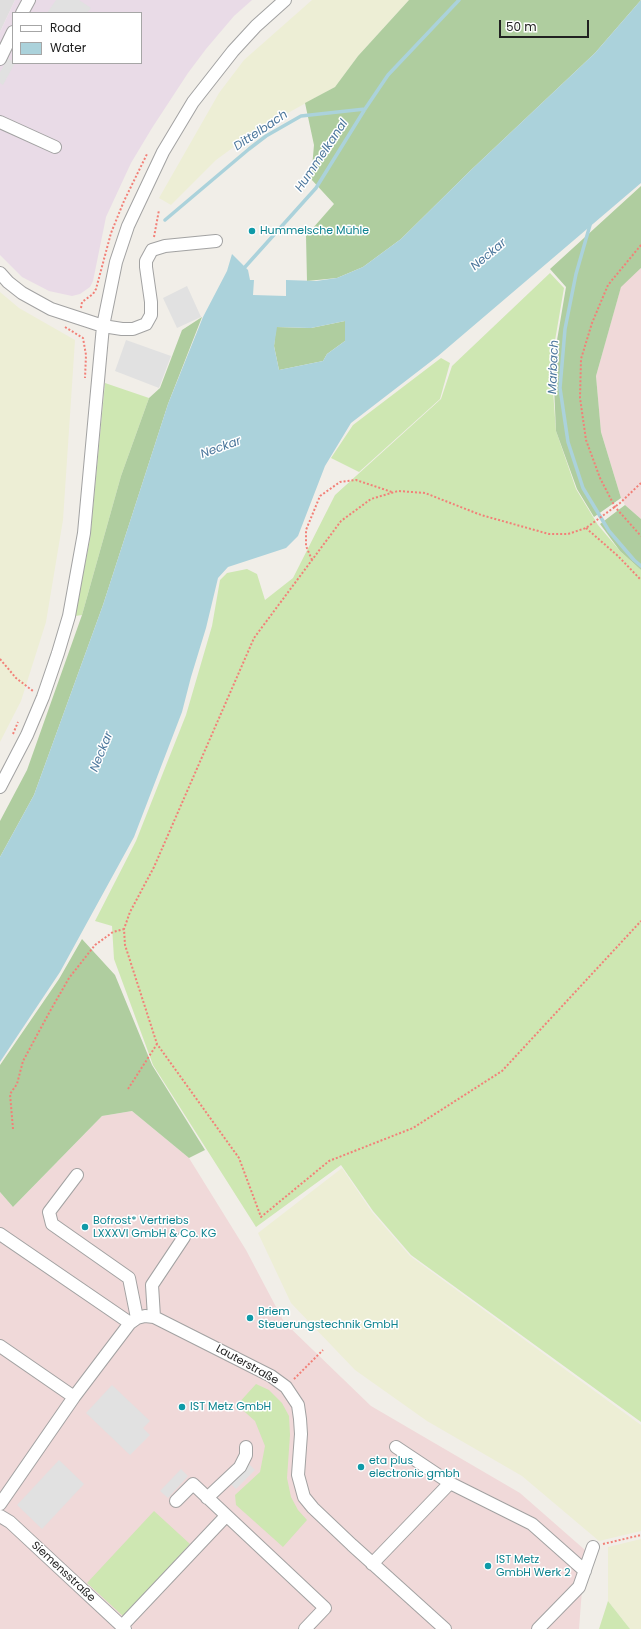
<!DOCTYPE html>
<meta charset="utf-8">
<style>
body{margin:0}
#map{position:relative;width:641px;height:1629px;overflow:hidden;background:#f1eee8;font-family:Poppins,sans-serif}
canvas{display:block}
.legend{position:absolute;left:12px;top:12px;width:130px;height:52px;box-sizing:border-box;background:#fff;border:1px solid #a6a6a6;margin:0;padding:5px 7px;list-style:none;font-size:12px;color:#212121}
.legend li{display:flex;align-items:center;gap:8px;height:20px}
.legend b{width:20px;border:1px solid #a6a6a6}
.scale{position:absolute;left:499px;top:20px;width:90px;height:18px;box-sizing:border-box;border:2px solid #212121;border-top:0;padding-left:5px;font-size:12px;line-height:14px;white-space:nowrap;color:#212121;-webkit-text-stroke:3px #fff;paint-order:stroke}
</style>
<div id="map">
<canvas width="641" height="1629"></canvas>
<ul class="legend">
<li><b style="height:5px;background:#fff"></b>Road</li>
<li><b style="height:11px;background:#abd2db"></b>Water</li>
</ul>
<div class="scale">50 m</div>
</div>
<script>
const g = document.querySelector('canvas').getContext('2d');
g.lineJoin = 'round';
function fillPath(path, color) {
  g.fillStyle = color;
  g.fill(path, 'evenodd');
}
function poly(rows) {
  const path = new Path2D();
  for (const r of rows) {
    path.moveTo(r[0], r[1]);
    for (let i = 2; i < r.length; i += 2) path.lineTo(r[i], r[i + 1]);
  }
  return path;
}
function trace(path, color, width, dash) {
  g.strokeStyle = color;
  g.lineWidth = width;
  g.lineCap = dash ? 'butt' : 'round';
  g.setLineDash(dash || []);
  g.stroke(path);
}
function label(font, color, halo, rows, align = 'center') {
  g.font = font + ' Poppins,sans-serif';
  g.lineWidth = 3;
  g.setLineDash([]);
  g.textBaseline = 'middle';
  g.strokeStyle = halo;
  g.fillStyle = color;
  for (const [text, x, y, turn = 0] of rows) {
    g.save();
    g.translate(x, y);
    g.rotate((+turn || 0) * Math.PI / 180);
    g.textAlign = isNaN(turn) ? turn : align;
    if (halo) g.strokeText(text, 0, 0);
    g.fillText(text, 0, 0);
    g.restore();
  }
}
const residential = poly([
 [0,0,15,0,0,32]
]);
const commercial = poly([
 [641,268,641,519,625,505,621,498,601,432,596,376,621,286],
 [132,1111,189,1158,246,1250,284,1322,371,1406,520,1493,585,1550,579,1629,0,1629,0,1192,13,1207,102,1116]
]);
const industrial = poly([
 [15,0,252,0,234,16,206,49,188,73,152,128,131,163,106,217,93,281,90,287,80,294,72,296,49,291,22,277,0,255,0,32],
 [13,13,141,13,141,63,13,63]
]);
const farmland = poly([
 [312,0,409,0,358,56,335,87,257,130,216,160,171,205,159,198,219,93,244,60],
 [0,292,19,308,75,340,63,520,46,622,21,701,0,742],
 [342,1168,372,1212,410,1256,641,1425,641,1531,599,1541,522,1476,427,1421,355,1370,291,1303,258,1233],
 [641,1539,641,1629,630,1629,608,1601,608,1547]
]);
const grass = poly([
 [550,273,564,288,551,364,556,431,576,489,598,525,620,551,641,570,641,1422,411,1255,373,1211,341,1165,256,1227,153,1065,114,959,112,926,95,921,136,841,186,715,212,626,220,580,227,573,247,569,257,574,265,600,293,578,335,495,441,399,452,366],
 [441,358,450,363,440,399,359,472,331,458,353,425],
 [105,383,149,398,121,476,82,615,75,616,90,539],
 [256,1384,269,1390,282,1403,289,1416,290,1435,287,1478,291,1497,298,1510,307,1520,283,1547,236,1505,235,1495,260,1472,265,1446,255,1421,237,1405],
 [154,1511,190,1544,124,1617,87,1583],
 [608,1601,630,1629,599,1629]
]);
const forest = poly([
 [409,0,641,0,595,53,471,170,401,239,363,267,337,278,307,281,306,236,334,204,311,179,314,145,305,103,335,87,358,56],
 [641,186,641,268,621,287,596,376,601,432,621,498,594,517,577,489,556,431,553,364,566,287,550,269],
 [202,317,168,404,103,605,34,795,0,857,0,821,27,770,82,615,121,476,149,398,160,388,182,330],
 [345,321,345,341,327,354,323,361,279,370,274,346,276,327,311,328],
 [625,505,641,519,641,570,620,551,600,524],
 [82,939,115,975,152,1065,205,1150,189,1158,132,1111,102,1116,13,1207,0,1192,0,1065,59,979]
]);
const parking = poly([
 [56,0,79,0,91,8,87,13,47,13],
 [8,58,15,63,3,85,0,83,0,72],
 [187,286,201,317,177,328,163,298],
 [126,340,171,356,159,388,115,371],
 [112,1385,150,1421,143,1428,150,1435,130,1455,86,1413],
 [59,1460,84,1484,42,1529,17,1505],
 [249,1464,255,1470,236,1489,230,1483],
 [181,1469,188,1476,168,1498,160,1491]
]);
const water = poly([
 [641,0,641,183,438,356,351,423,325,466,298,536,286,548,228,567,218,578,206,628,191,677,182,712,134,837,60,972,0,1062,0,857,34,795,103,605,168,404,203,317,227,271,232,254,248,270,250,280,254,280,253,295,286,296,286,280,316,281,337,278,363,267,401,239,471,170,595,53],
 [345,321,345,341,327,354,323,361,279,370,274,346,277,327,311,328]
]);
const stream = poly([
 [165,220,249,149,266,136,301,116,365,109],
 [590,225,576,274,565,329,560,388,568,442,583,488,609,531,634,560,641,566],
 [245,267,316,188,365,109,388,75,459,0]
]);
const path = poly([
 [154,237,159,210],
 [641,245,608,285,592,323,581,359,580,398,586,440,600,478,615,507,641,536],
 [81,308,82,302,93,294,96,289,111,233,124,201,147,154],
 [65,327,83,338,86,355,85,378],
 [641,483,620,503,586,528,568,534,549,534,481,515,425,493,398,491,371,499,341,521,254,638,154,867,130,912,124,929,125,945,157,1044,239,1158,261,1217,329,1161,413,1128,502,1071,641,921],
 [586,528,618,556,641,580],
 [312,560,306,546,306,530,320,496,340,482,356,480,392,492],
 [0,659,16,678,33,691],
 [13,734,18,722],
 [128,1089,157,1044],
 [13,1129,10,1094,17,1084,23,1061,49,1013,69,978,95,945,113,932,124,929],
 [294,1379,323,1350],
 [603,1544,641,1535]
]);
const minor = poly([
 [22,13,29,0],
 [0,59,13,32],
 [0,122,55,147],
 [0,273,8,282,22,293,51,309,103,326,122,329,133,329,146,324,151,315,151,302,146,267,146,261,152,250,165,246,216,241],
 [0,787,27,735,43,697,58,653,69,616,84,533,103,326,116,262,128,226,163,152,193,102,233,51,256,26,285,0],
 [77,1175,49,1212,52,1224,129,1278,137,1318],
 [0,1234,130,1323],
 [154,1317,152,1285,184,1237],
 [0,1346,74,1397],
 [396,1447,450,1483,532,1524,585,1571],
 [207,1498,240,1467,246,1455,246,1447],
 [176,1501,193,1484,325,1608,305,1629],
 [0,1504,74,1397,130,1323,137,1318,145,1316,154,1317,271,1376,286,1387,298,1405,300,1419,301,1434,298,1475,304,1497,313,1508,352,1545,445,1629],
 [0,1516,10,1522,125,1629],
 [372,1564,450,1483],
 [122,1626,226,1516],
 [538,1629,579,1587,593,1547]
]);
const markers = [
 [252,231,4,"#0f9aa8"],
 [85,1227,4,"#0f9aa8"],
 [250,1318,4,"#0f9aa8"],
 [182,1407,4,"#0f9aa8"],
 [361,1467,4,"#0f9aa8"],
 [488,1566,4,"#0f9aa8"]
];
const cultureNames = [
 ["Hummelsche Mühle",260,231],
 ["Bofrost* Vertriebs",93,1221],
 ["LXXXVI GmbH & Co. KG",93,1234],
 ["Briem",258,1312],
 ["Steuerungstechnik GmbH",258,1325],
 ["IST Metz GmbH",190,1407],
 ["eta plus",369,1461],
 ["electronic gmbh",369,1474],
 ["IST Metz",496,1560],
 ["GmbH Werk 2",496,1573]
];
const streetNames = [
 ["Lauterstraße",247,1365,29],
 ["Siemensstraße",63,1572,43]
];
const waterNames = [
 ["Dittelbach",261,131,-34],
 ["Hummelkanal",322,156,-56],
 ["Neckar",489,255,-40],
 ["Marbach",554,367,-88],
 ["Neckar",221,448,-20],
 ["Neckar",102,752,-68]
];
fillPath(residential, '#dfdede');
fillPath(commercial, '#f0d9d9');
fillPath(industrial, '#e9dbe7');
fillPath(farmland, '#edeed5');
fillPath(grass, '#cee7b2');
fillPath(forest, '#afcd9f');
fillPath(parking, '#e1e1e1');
fillPath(water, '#abd2db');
trace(stream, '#abd2db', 3.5);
trace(minor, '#a2a2a2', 14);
trace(path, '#f28078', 2, [2, 2]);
trace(minor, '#fff', 12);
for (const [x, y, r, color] of markers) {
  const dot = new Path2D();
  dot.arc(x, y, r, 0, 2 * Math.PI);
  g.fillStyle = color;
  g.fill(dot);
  trace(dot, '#fff', 1.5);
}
label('11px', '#0d838f', '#fff', cultureNames, 'left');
label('11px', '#212121', '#fff', streetNames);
label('italic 12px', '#4c779c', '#fff', waterNames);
</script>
